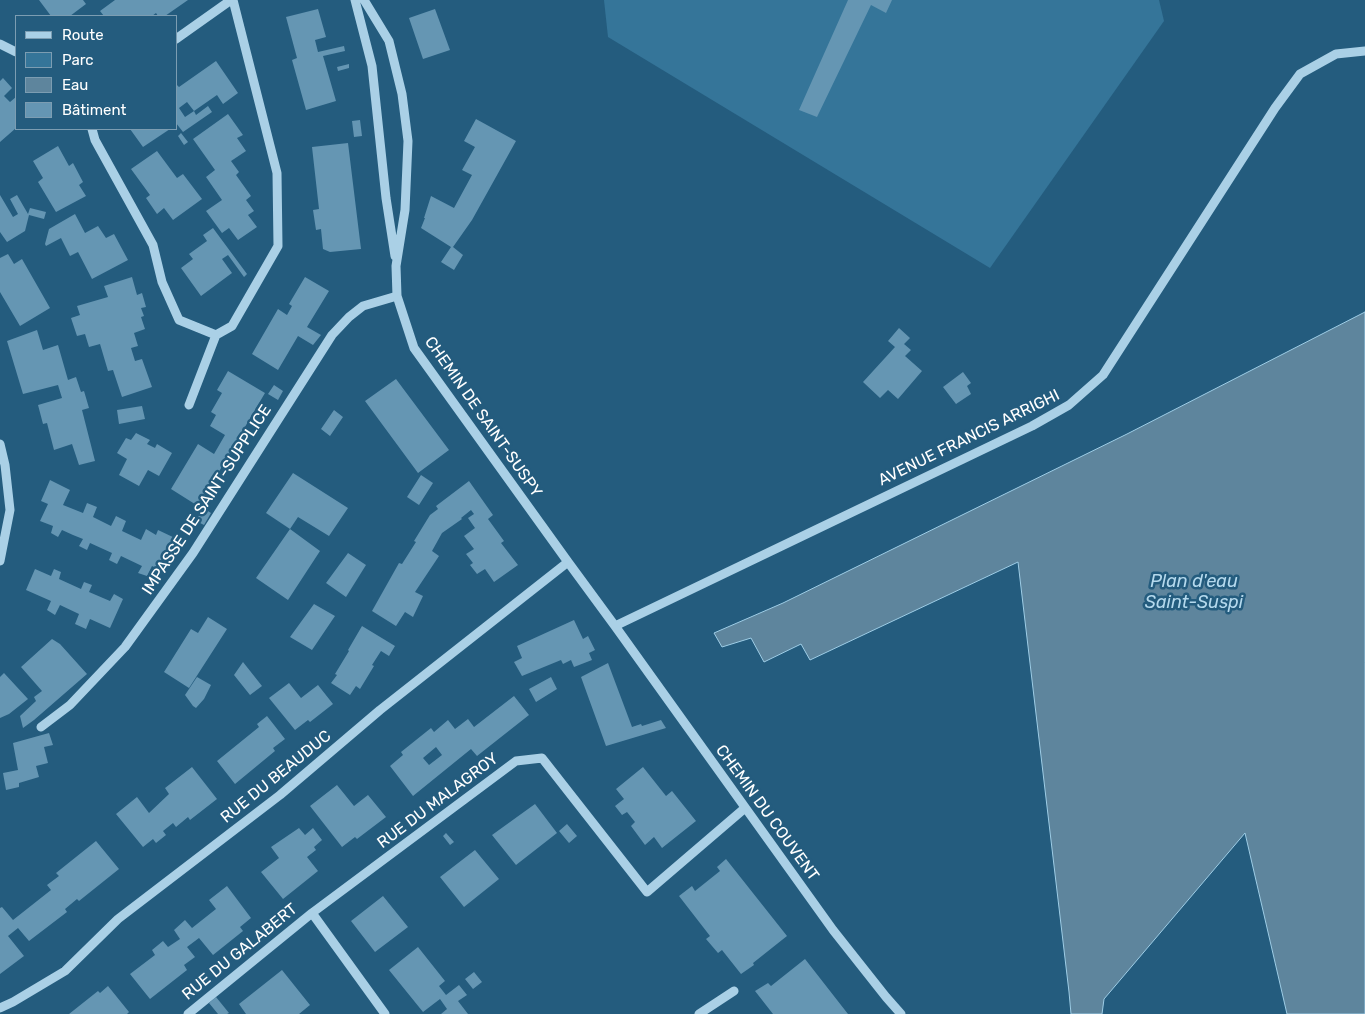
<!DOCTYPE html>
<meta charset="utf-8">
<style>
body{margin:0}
#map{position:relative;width:1365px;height:1014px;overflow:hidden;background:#245c7e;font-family:Rubik,sans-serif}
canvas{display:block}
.legend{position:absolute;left:15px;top:15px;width:162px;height:115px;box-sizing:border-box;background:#245c7e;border:1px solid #7c9db2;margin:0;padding:6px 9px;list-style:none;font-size:15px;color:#fff}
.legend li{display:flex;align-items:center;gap:10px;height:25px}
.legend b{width:25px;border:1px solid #7c9db2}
</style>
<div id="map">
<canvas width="1365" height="1014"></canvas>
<ul class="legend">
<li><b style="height:6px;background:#aad0e6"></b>Route</li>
<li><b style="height:14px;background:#357599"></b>Parc</li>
<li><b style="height:14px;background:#5e859d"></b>Eau</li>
<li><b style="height:14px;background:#6596b3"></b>Bâtiment</li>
</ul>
</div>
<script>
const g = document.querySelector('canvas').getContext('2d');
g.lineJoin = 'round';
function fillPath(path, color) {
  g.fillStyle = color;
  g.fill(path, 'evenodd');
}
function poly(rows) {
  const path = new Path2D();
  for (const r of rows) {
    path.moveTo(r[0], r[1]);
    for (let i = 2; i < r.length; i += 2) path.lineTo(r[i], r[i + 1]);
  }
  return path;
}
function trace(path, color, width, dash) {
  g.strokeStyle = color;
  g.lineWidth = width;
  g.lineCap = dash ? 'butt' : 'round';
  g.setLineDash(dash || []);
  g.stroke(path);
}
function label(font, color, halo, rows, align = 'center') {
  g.font = font + ' Rubik,sans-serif';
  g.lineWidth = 5;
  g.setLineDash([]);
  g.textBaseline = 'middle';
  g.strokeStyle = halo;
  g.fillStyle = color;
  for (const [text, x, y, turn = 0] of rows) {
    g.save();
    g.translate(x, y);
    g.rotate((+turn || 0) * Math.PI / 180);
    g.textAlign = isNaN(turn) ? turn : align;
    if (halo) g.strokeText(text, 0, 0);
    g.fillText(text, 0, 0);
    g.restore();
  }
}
const green = poly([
 [604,0,1159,0,1164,21,990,268,608,37]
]);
const water = poly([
 [1365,312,1365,1014,1287,1014,1245,833,1104,999,1102,1014,1071,1014,1069,992,1018,562,810,660,801,644,764,662,751,638,722,647,714,633,783,603,1127,434,1365,312]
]);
const building = poly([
 [39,0,83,0,86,4,70,16,51,16],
 [115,0,188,0,165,16,158,16,156,13,152,16,104,16,100,11],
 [848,0,892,0,886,13,871,5,817,117,799,110],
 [318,9,326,37,315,40,318,52,344,46,345,51,323,56,336,101,306,110,292,60,297,58,286,17],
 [435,9,450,50,423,59,409,18],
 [216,61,238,93,223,104,217,95,194,111,187,102,179,108,185,117,194,111,196,115,208,106,212,112,183,132,176,123,176,84,179,87],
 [349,64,349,68,338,71,337,67],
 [3,78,12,88,4,96,10,102,16,97,16,128,0,142,0,81],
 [228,114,243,135,237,138,246,151,231,161,239,172,236,175,251,196,246,200,254,211,248,215,257,227,238,240,229,228,222,233,206,211,222,200,206,177,215,170,193,139],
 [476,119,516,141,472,220,453,247,463,255,454,270,441,262,451,247,421,228,425,218,424,218,431,196,454,208,472,175,462,170,475,147,464,141],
 [360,120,362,136,354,137,352,121],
 [130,129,170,129,143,147],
 [181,133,188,142,184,145,178,136],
 [348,143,361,249,330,252,323,249,321,229,316,230,313,210,319,209,312,147],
 [58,146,69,166,73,163,83,182,79,185,86,196,56,212,38,182,43,178,33,161],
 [157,151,177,178,183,174,202,199,173,220,164,208,157,214,146,198,150,195,131,169],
 [0,195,13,217,18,214,10,199,17,195,28,214,30,208,46,212,44,219,29,215,25,231,7,242,0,232],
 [75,214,85,233,98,226,106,238,114,234,128,260,92,279,78,252,70,256,61,238,46,246,45,244,49,229],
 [213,228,247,274,244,277,228,255,222,259,232,273,201,296,181,268,193,259,189,254,207,241,203,235],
 [8,254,14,264,22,259,50,308,20,326,0,292,0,258],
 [132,277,137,295,142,293,146,307,141,308,144,316,141,317,145,329,134,333,138,346,131,348,135,361,142,359,152,387,122,397,113,370,108,371,100,344,89,347,85,334,77,336,71,318,80,315,77,306,108,297,104,286],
 [305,277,329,291,307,327,321,335,313,345,298,336,278,370,252,354,278,309,287,315,292,306,289,304],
 [899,328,910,338,904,344,911,350,905,356,922,371,898,399,888,390,880,398,863,382,895,347,888,341],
 [37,330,43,350,58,345,68,380,76,377,81,392,84,391,89,408,82,410,95,461,79,465,72,444,54,450,47,423,43,424,38,405,62,398,58,385,23,394,7,341],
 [228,371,265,393,236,442,237,442,198,506,171,489,198,444,214,454,225,435,210,426,216,415,211,412,222,393,217,390],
 [963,372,971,383,967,386,971,394,956,404,943,387],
 [396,379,449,450,418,473,365,401],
 [274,385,283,391,278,400,268,394],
 [142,406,145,419,119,424,117,410],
 [334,410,343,417,330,436,321,429],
 [136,433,150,440,147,444,155,448,157,444,172,453,159,476,148,470,139,486,119,475,127,459,117,453,126,438,131,440],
 [293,473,348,508,329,536,298,517,290,529,320,551,288,600,256,578,290,529,266,513],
 [421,475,433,483,419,505,407,497],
 [50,480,70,490,63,505,83,513,87,503,97,507,93,517,111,526,116,516,126,521,122,531,141,540,146,529,156,535,158,530,177,539,156,568,152,566,147,576,138,573,142,566,121,556,117,564,109,560,112,553,90,543,87,550,79,546,83,539,73,535,62,530,58,537,51,533,53,526,40,521,48,504,41,501],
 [469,481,493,515,488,519,504,541,501,543,518,565,494,582,485,569,477,574,470,565,473,563,466,554,474,549,464,536,475,528,468,518,474,514,471,510,461,518,462,519,442,533,432,551,439,556,415,592,423,596,413,617,405,612,396,626,372,611,399,563,402,564,416,542,414,541,430,515,438,509,436,506],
 [203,508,211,513,204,525,196,521],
 [348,553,366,565,346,597,326,583],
 [35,569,51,576,54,569,61,572,59,579,81,589,84,582,92,585,89,592,110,601,114,594,123,599,110,628,90,619,86,629,75,624,79,614,60,605,55,615,47,610,51,601,26,590],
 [314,604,335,616,312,650,290,637],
 [208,617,227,629,189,688,164,672,191,629,198,633],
 [574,620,583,639,588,636,595,650,589,653,592,660,574,667,571,660,563,664,561,660,522,676,514,662,522,658,517,646],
 [362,626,395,646,389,656,381,651,372,665,374,666,360,689,356,686,350,695,331,683,337,675,335,674,349,651,348,650],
 [52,639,60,644,87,674,34,720,23,728,20,716,36,701,34,697,42,691,21,667],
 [243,662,262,686,250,695,234,675],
 [608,663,632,727,641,724,642,726,661,720,666,728,606,746,581,677],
 [4,673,28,699,9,714,0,718,0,677],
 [197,677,211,685,204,699,196,708,193,706,185,695],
 [551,677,557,689,536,702,529,689],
 [289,683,301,698,318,685,333,704,310,722,308,720,295,730,269,698],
 [514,696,529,715,477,756,471,749,413,796,390,766,403,755,401,752,431,728,434,732,448,720,455,729,468,719,474,727],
 [436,747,442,755,429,765,423,758],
 [267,716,285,739,273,748,275,751,235,784,217,761,259,727,257,724],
 [49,733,53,745,44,747,48,763,36,766,39,777,19,783,19,787,6,790,3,773,18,770,13,743],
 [192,767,217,799,190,820,188,817,176,827,173,823,163,831,166,835,156,843,153,839,143,847,116,814,137,797,149,813,169,794,165,788],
 [643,767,666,796,672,791,696,821,662,848,654,837,645,845,631,826,635,822,627,812,622,815,615,806,624,799,616,789],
 [337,785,354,806,368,795,386,817,357,839,355,837,342,847,310,806],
 [535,804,557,833,516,865,492,835],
 [567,824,577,836,569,843,559,831],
 [299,828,305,835,313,828,322,840,314,847,316,850,307,857,318,871,283,899,261,872,279,858,271,847],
 [446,833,454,842,450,845,443,836],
 [96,841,119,869,79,901,77,899,65,909,67,912,29,941,18,928,8,936,24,956,0,974,0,908,2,907,13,920,51,890,47,885,59,876,56,873],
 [475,850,499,879,464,907,440,877],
 [726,859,787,936,753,963,754,965,741,974,722,950,718,953,706,939,710,936,679,896,692,886,695,891,720,871,717,867],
 [227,886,251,918,240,927,243,931,213,955,199,938,187,947,195,957,184,965,187,970,150,999,130,974,155,955,152,950,163,941,168,947,180,939,174,930,185,920,192,928,216,909,209,900],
 [383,896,408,927,375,952,351,921],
 [418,947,445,981,439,986,446,995,459,985,467,995,458,1001,468,1014,441,1014,447,1009,440,999,423,1012,389,970],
 [805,959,848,1014,773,1014,755,991,768,983,771,986],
 [282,970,310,1005,299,1014,246,1014,239,1004],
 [474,972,482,982,473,989,465,979],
 [108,986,129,1012,127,1014,69,1014,98,991,100,993],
 [216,997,229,1013,227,1014,218,1014,209,1003]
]);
const minor = poly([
 [355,0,372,66,386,198,395,256],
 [364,0,389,41,402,94,408,141,405,210,396,266,397,296,414,348,568,562,615,626,833,930,886,997,901,1014],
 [176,39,231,0],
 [0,44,16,52],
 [92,129,95,140,153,245,162,282,179,320,216,335,232,326,278,246,277,173,233,0],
 [189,405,216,335],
 [0,444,5,465,10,510,0,561],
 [615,626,1032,426,1069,405,1103,375,1275,108,1300,74,1336,54,1365,51],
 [41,727,70,705,125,647,193,553,332,335,349,317,363,306,397,296],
 [0,1008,13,1002,65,971,118,919,280,795,380,710,568,562],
 [188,1014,312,913],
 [385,1014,312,913,516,761,542,758,647,892,745,808],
 [699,1014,734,991]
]);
const streetNames = [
 ["CHEMIN DE SAINT-SUSPY",483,417,55],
 ["AVENUE FRANCIS ARRIGHI",969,438,-26],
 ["IMPASSE DE SAINT-SUPPLICE",207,500,-57],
 ["RUE DU BEAUDUC",276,777,-39],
 ["RUE DU MALAGROY",438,801,-37],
 ["CHEMIN DU COUVENT",767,813,54],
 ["RUE DU GALABERT",240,952,-39]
];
const waterNames = [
 ["Plan d'eau",1194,582],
 ["Saint-Suspi",1194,603]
];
fillPath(green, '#357599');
fillPath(water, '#5e859d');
trace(water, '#9ecde6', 1);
fillPath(building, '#6596b3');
trace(minor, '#aad0e6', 9);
label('16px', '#fff', '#245c7e', streetNames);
label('italic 18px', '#b5d9ed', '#245c7e', waterNames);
</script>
